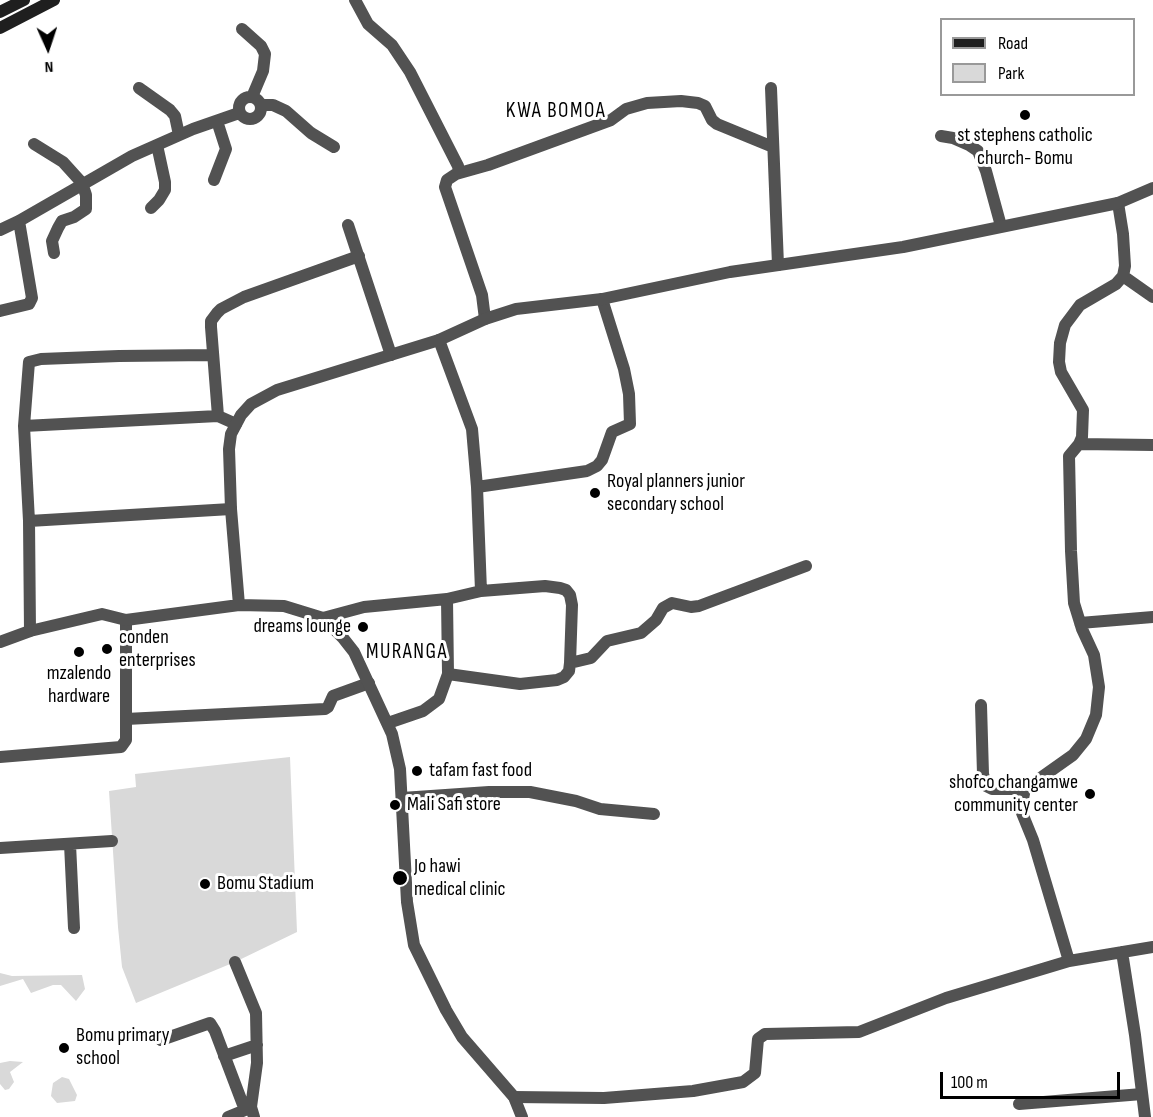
<!DOCTYPE html>
<style>
body{margin:0}
#map{position:relative;width:1153px;height:1117px;overflow:hidden;background:#fff;font-family:"Sofia Sans Condensed",sans-serif}
canvas{display:block}
.legend{position:absolute;left:940px;top:18px;width:195px;height:78px;box-sizing:border-box;background:#fff;border:2px solid #999;margin:0;padding:8px 10px;list-style:none;font-size:18px;color:#000}
.legend li{display:flex;align-items:center;gap:12px;height:30px}
.legend b{width:30px;border:2px solid #999}
.north{position:absolute;left:18px;top:18px;width:60px;height:60px;-webkit-text-stroke:4px #fff;paint-order:stroke;rotate:177deg;font-size:16px;font-weight:700;line-height:24px;text-align:center;color:#000}
.north::after{content:'';display:block;margin:auto;width:21px;height:27px;background:#000;clip-path:polygon(50% 0,100% 100%,50% 72%,0 100%)}
.scale{position:absolute;left:940px;top:1072px;width:180px;height:27px;box-sizing:border-box;border:3px solid #000;border-top:0;padding-left:8px;font-size:18px;line-height:21px;white-space:nowrap;color:#000;-webkit-text-stroke:4px #fff;paint-order:stroke}
</style>
<div id="map">
<canvas width="1153" height="1117"></canvas>
<ul class="legend">
<li><b style="height:8px;background:#1f1f1f"></b>Road</li>
<li><b style="height:16px;background:#d9d9d9"></b>Park</li>
</ul>
<div class="north">N</div>
<div class="scale">100 m</div>
</div>
<script>
const g = document.querySelector('canvas').getContext('2d');
g.lineJoin = 'round';
function fillPath(path, color) {
  g.fillStyle = color;
  g.fill(path, 'evenodd');
}
function poly(rows) {
  const path = new Path2D();
  for (const r of rows) {
    if (r.length === 3) {
      path.moveTo(r[0] + r[2], r[1]);
      path.arc(r[0], r[1], r[2], 0, 2 * Math.PI);
      continue;
    }
    path.moveTo(r[0], r[1]);
    for (let i = 2; i < r.length; i += 2) path.lineTo(r[i], r[i + 1]);
  }
  return path;
}
function trace(path, color, width, dash) {
  g.strokeStyle = color;
  g.lineWidth = width;
  g.lineCap = dash ? 'butt' : 'round';
  g.setLineDash(dash || []);
  g.stroke(path);
}
function label(font, color, halo, rows, align = 'center') {
  g.font = font + ' "Sofia Sans Condensed",sans-serif';
  g.lineWidth = 6;
  g.setLineDash([]);
  g.textBaseline = 'middle';
  g.strokeStyle = halo;
  g.fillStyle = color;
  for (const [text, x, y, turn = 0] of rows) {
    g.save();
    g.translate(x, y);
    g.rotate((+turn || 0) * Math.PI / 180);
    g.textAlign = isNaN(turn) ? turn : align;
    if (halo) g.strokeText(text, 0, 0);
    g.fillText(text, 0, 0);
    g.restore();
  }
}
const green = poly([
 [290,757,297,932,235,962,136,1003,122,967,118,927,109,791,136,787,135,774],
 [0,973,12,976,82,975,85,989,76,1001,61,985,53,985,31,993,23,979,0,986],
 [10,1061,23,1062,10,1072,14,1082,9,1089,5,1090,0,1084,0,1063],
 [62,1077,69,1079,77,1095,75,1101,57,1103,51,1096,53,1083]
]);
const minor = poly([
 [355,0,368,24,392,45,410,72,458,166,459,172,447,180,445,187,482,295,485,319],
 [242,29,261,46,265,54,263,71,252,97],
 [139,88,170,110,175,116,179,135],
 [771,88,778,265],
 [250,108,11],
 [261,105,273,105,286,111,311,133,334,147],
 [941,136,953,138,969,145,978,151,986,171,1001,226],
 [34,144,63,162,82,183,86,195,86,209,74,217,62,221,58,228,52,241,54,253],
 [456,174,488,165,611,120,626,109,647,103,681,101,698,103,705,106,712,120,717,124,773,147],
 [214,180,226,149,217,121],
 [151,208,159,200,165,190,165,182,157,145],
 [348,225,391,355],
 [0,230,19,221,132,156,193,129,239,113],
 [1123,276,1153,297],
 [0,311,29,304,32,298,19,221],
 [439,340,472,429,477,487,481,591,545,586,560,588,566,590,570,595,572,605,570,663,569,671,564,677,557,680,520,684,448,674],
 [218,416,211,327,211,321,217,313,221,309,244,297,359,256],
 [24,426,218,416,236,424],
 [1079,444,1153,445],
 [477,487,587,471,597,466,602,460,612,432,630,424,629,394,624,369,602,299],
 [29,521,231,509],
 [323,618,364,607,447,599,481,591],
 [1080,623,1153,617],
 [30,631,29,521,24,426,29,362,41,359,119,356,212,355],
 [570,663,591,658,607,641,641,633,656,620,663,608,672,603,691,607,699,606,806,566],
 [981,705,983,774,986,786,992,789,1025,789],
 [126,719,325,709,328,707,333,696,369,683],
 [388,723,423,711,439,699,448,674,447,599],
 [0,757,121,747,126,740,126,620],
 [402,798,489,792,530,792,576,801,600,809,654,814],
 [70,844,74,928],
 [0,848,112,841],
 [1122,952,1135,1035,1145,1117],
 [1069,961,1033,840,1022,813,1022,803,1025,789,1073,755,1086,739,1096,715,1099,687,1094,655,1082,629,1074,603,1071,551,1069,456,1079,444,1082,437,1083,410,1061,372,1059,362,1060,343,1065,325,1080,305,1116,284,1123,276,1125,266,1123,234,1118,203],
 [235,962,256,1013,257,1063,251,1107,254,1117],
 [161,1040,210,1023,215,1031,245,1110],
 [224,1056,257,1045],
 [514,1097,604,1098,693,1091,743,1082,755,1073,758,1039,765,1034,859,1032,946,998,1069,961,1153,947],
 [1019,1104,1142,1094],
 [228,1117,250,1108]
]);
const tertiary = poly([
 [239,605,231,509,229,449,231,434,241,415,251,404,277,390,439,340,485,319,516,309,602,299,730,272,903,247,1118,203,1153,188],
 [0,642,30,631,102,614,126,620,239,605,284,606,323,618,343,638,354,652,392,734,400,769,407,902,414,945,446,1010,462,1037,514,1097,522,1117]
]);
const secondary = poly([
 [0,12,24,0],
 [0,28,54,0]
]);
const markers = [
 [1025,115,6,"#000"],
 [595,493,6,"#000"],
 [363,627,6,"#000"],
 [107,649,6,"#000"],
 [79,652,6,"#000"],
 [417,771,6,"#000"],
 [1090,794,6,"#000"],
 [395,805,6,"#000"],
 [400,878,8,"#000"],
 [205,884,6,"#000"],
 [64,1048,6,"#000"]
];
const poiNames = [
 ["st stephens catholic",1025,136,"center"],
 ["church- Bomu",1025,159,"center"],
 ["Royal planners junior",607,482],
 ["secondary school",607,505],
 ["dreams lounge",351,627,"right"],
 ["conden",119,638],
 ["enterprises",119,661],
 ["mzalendo",79,674,"center"],
 ["hardware",79,697,"center"],
 ["tafam fast food",429,771],
 ["shofco changamwe",1078,783,"right"],
 ["community center",1078,806,"right"],
 ["Mali Safi store",407,805],
 ["Jo hawi",414,867],
 ["medical clinic",414,890],
 ["Bomu Stadium",217,884],
 ["Bomu primary",76,1036],
 ["school",76,1059]
];
const neighbourhoodNames = [
 ["KWA BOMOA",556,112],
 ["MURANGA",407,653]
];
fillPath(green, '#d9d9d9');
trace(minor, '#525252', 12);
trace(tertiary, '#525252', 12);
trace(secondary, '#1f1f1f', 12);
for (const [x, y, r, color] of markers) {
  const dot = new Path2D();
  dot.arc(x, y, r, 0, 2 * Math.PI);
  g.fillStyle = color;
  g.fill(dot);
  trace(dot, '#fff', 2);
}
label('20px', '#000', '#fff', poiNames, 'left');
g.letterSpacing = '1.5px';
label('21px', '#000', '#fff', neighbourhoodNames);
g.letterSpacing = '0px';
</script>
